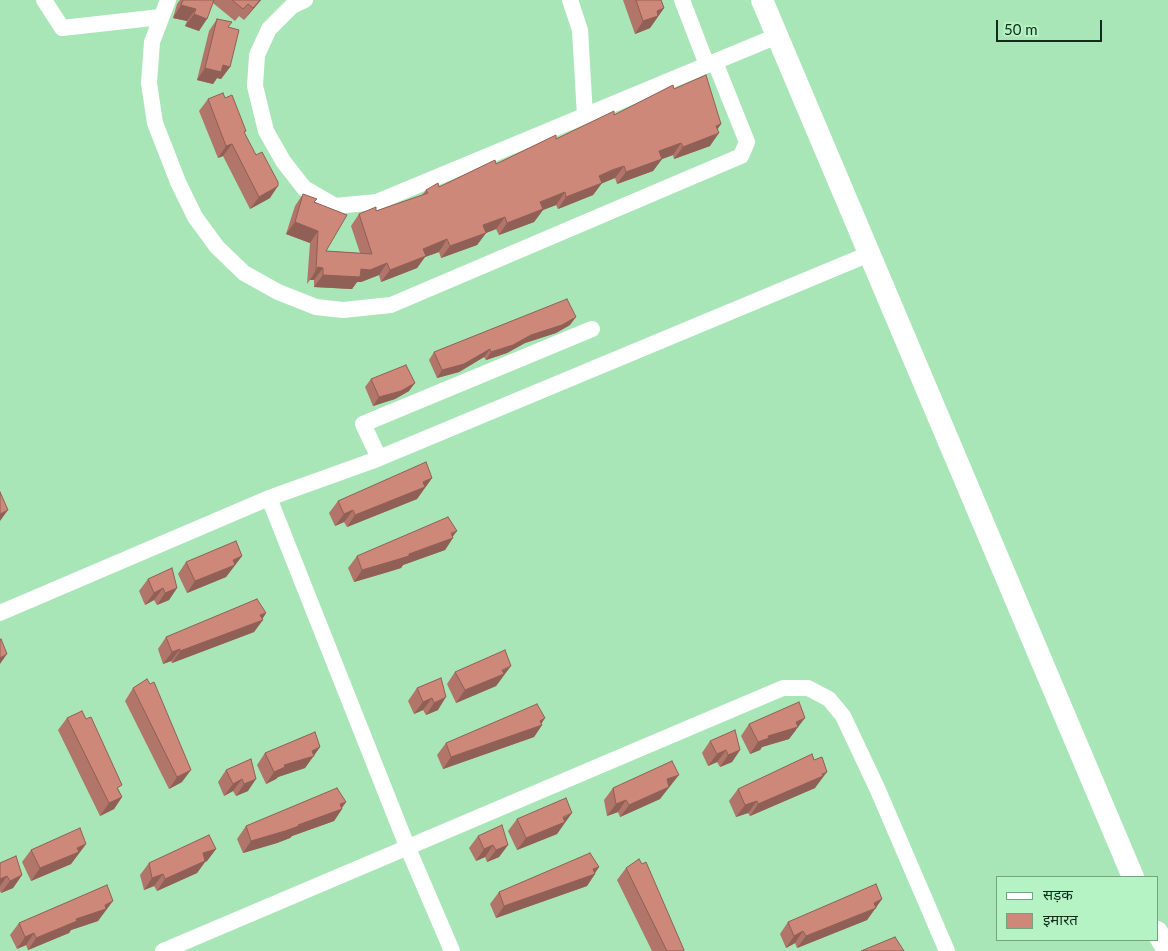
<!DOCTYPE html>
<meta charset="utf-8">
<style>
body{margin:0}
#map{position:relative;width:1168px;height:951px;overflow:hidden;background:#a8e5b7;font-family:Lato,"Noto Sans Devanagari",sans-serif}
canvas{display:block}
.legend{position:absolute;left:996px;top:876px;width:162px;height:65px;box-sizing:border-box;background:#b5f3c4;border:1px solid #74a380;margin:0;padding:6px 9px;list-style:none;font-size:15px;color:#122b1a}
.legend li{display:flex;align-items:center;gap:10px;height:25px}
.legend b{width:25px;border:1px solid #74a380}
.scale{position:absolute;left:996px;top:20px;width:106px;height:22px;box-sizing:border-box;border:2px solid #122b1a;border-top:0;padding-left:6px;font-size:15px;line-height:18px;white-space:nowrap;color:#122b1a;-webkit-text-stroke:4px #b5f3c4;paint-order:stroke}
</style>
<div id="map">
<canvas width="1168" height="951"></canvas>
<ul class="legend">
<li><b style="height:6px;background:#fff"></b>सड़क</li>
<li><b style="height:14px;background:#ce887a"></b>इमारत</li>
</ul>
<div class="scale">50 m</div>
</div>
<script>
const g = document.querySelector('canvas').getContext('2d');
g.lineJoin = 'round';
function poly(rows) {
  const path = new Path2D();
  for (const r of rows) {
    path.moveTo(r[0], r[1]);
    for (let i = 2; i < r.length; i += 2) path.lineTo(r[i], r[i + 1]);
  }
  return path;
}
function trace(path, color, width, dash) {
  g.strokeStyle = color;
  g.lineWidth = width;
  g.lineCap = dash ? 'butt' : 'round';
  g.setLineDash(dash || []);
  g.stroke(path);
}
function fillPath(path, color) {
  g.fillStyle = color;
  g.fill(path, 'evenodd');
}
const street = poly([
 [44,0,62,28,161,17],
 [168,0,152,42,149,83,155,123,178,182,195,217,217,247,244,273,278,292,316,307,343,310,391,305,741,156,747,142,715,62],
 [305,0,292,6,269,29,257,55,255,86,266,131,283,161,304,188,335,206,377,202,777,36],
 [570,0,580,30,585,116],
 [682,0,707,65],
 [379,458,363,424,592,329],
 [269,498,407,846,452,951],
 [0,613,269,498,372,461,869,254],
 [163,951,783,688,808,688,829,699,843,716,877,788,947,951]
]);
const secondary = poly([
 [762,0,1133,877],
 [1157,932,1168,950]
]);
const wall = poly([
 [180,0,261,0,244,20,239,16,235,21,213,3,199,31,185,26,187,21,173,18,177,4],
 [623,0,661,0,664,8,650,28,635,34],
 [217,19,229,27,230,67,221,79,217,78,213,84,197,80,209,31],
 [674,89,721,124,717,129,710,146,674,159,673,155,662,159,653,171,617,184,615,178,603,182,602,183,593,195,558,209,556,205,543,210,534,222,499,235,496,229,486,233,477,245,441,258,439,252,425,257,417,268,381,282,379,275,361,282,357,282,352,289,314,287,314,280,310,280,307,284,310,243,286,234,295,206,303,194,315,202,326,251,360,253,351,226,359,214,376,211,422,195,426,190,439,187,614,115],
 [225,98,246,131,244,133,256,155,270,198,250,209,223,156,218,158,199,111,208,99],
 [570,325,556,333,525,343,507,353,486,360,484,357,459,372,437,378,429,360,434,352],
 [371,379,409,391,395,399,373,406,365,387],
 [432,478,417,499,347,527,344,522,335,526,329,513,338,501],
 [453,537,445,550,403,565,401,568,388,572,354,582,348,568,357,556],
 [242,556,226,577,187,593,178,574,186,562],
 [148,579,177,588,169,600,157,605,154,600,145,605,139,591],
 [266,613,254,632,172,663,171,661,163,664,158,649,166,637],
 [455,672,502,678,496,686,456,703,447,684],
 [441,678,438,710,426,715,423,710,414,714,408,701,417,688],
 [133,688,182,782,169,789,125,701],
 [67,718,119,790,122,797,114,809,100,816,58,730],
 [541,724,542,725,534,737,443,769,437,755,446,743],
 [749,724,796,730,789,739,762,747,760,750,750,754,741,736],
 [710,741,740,750,732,762,720,767,717,762,708,766,702,753],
 [320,747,305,768,278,777,276,779,266,784,257,765,265,753],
 [251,759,248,791,236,796,233,791,224,796,218,782,226,770],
 [817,784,815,788,750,816,748,813,736,817,729,801,738,789,818,784],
 [668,787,660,799,620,817,618,812,607,816,604,800,613,788,670,787],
 [346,802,342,808,342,809,334,821,292,836,290,838,277,843,243,853,237,839,246,826],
 [517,819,563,825,557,834,517,850,508,831],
 [478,836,508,845,499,857,487,862,485,857,476,861,469,848],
 [86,844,71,864,31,881,22,862,31,850],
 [216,849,207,861,205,862,197,873,157,891,154,886,144,890,140,875,149,863],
 [0,863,22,875,13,888,1,893,0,891],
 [599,867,587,886,496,918,490,904,499,892],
 [626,868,684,950,683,951,652,951,617,880],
 [882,899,867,920,797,948,795,943,786,948,780,934,788,922],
 [103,913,98,921,71,930,69,933,28,950,26,945,17,949,10,935,19,923,105,913]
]);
const shadedWall = poly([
 [260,0,261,0,244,20,253,8],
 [181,5,196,9,187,21,173,18],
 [664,8,650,28,635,34,643,21,657,11],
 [194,14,207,19,199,31,185,26],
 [223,65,230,67,221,79,217,78,213,84,197,80,205,68],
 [721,124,713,136,719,133,710,146,674,159,683,147,716,126],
 [681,143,673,155,662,159,653,171,617,184,626,172,659,151],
 [232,144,223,156,218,158,226,146],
 [624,166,615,178,596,186,602,183,593,195,558,209,566,197,599,176],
 [278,186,270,198,250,209,259,197],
 [565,192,556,205,543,210,534,222,499,235,507,223,540,202],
 [505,217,496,229,486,233,477,245,441,258,450,246,483,225],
 [295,222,318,231,310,243,286,234],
 [447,239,439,252,425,257,417,268,381,282,390,270,423,249],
 [387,263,379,275,361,282,357,282,352,289,314,287,323,275,361,269],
 [318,267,323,268,314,280,310,280],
 [576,317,570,325,556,333,525,343,507,353,486,360,491,352],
 [490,349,484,357,459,372,437,378,442,370],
 [415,383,409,391,395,399,373,406,379,397],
 [432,478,417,499,347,527,355,515],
 [8,510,0,521,0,514],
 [353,510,344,522,335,526,344,514],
 [457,531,451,539,453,538,445,550,403,565,401,568,388,572,354,582,362,570,409,554],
 [242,556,226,577,187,593,195,581],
 [163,588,154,600,145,605,154,593],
 [177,588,169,600,157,605,165,593],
 [266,613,261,621,263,620,254,632,172,663,180,651],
 [180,649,171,661,163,664,172,652],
 [7,654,0,664,0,658],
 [511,666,496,686,456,703,465,690],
 [446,697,438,710,426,715,434,703],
 [432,698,423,710,414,714,423,702],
 [545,718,540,726,542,725,534,737,443,769,451,757],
 [805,718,789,739,762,747,760,750,750,754,758,742,768,736],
 [320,747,305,768,278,777,276,779,266,784,274,772,284,765],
 [726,750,717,762,708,766,717,754],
 [740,750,732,762,720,767,728,755],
 [191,770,182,782,169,789,177,777],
 [827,772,815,788,750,816,758,804],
 [679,775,660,799,620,817,629,805,667,779],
 [242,779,233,791,224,796,233,784],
 [256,779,248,791,236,796,244,784],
 [122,797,114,809,100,816,109,803],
 [626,800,618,812,607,816,616,804],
 [757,801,748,813,736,817,745,805],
 [346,802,340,810,342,809,334,821,292,836,290,838,277,843,243,853,251,841,298,825],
 [572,813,557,834,517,850,526,838],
 [86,844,71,864,31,881,40,868],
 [493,845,485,857,476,861,484,849],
 [508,845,499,857,487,862,496,850],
 [216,849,207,861,205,862,197,873,157,891,165,879,203,853],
 [599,867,593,875,595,874,587,886,496,918,504,906],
 [163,874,154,886,144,890,152,878],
 [22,875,13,888,1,893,10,881],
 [7,876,0,886,0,879],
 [882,899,867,920,797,948,806,936],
 [113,901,98,921,71,930,69,933,28,950,36,938],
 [803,931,795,943,786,948,794,936],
 [34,933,26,945,17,949,25,937]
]);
const building = poly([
 [183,0,214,0,207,19,194,14,196,9,181,5,183,0],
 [232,0,260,0,253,8,248,4,243,9,232,0],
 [636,0,661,0,664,8,657,11,658,16,643,21,636,0],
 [217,19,232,22,228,27,239,30,230,67,223,65,221,72,205,68,217,19],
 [706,75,721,124,716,126,719,133,683,147,681,143,659,151,662,159,626,172,624,166,612,170,599,176,602,183,566,197,565,192,540,202,543,209,507,223,505,217,483,225,486,233,450,246,447,239,423,249,426,256,390,270,387,263,370,270,361,269,360,277,323,275,323,268,318,267,316,271,318,231,295,222,303,194,317,199,314,202,347,215,326,251,372,254,359,214,376,207,376,211,428,193,426,190,438,183,439,187,495,160,496,164,556,135,556,139,614,111,614,115,673,85,674,89,706,75],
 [223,93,225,98,232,95,246,131,244,132,256,155,262,152,278,182,278,186,259,197,232,144,226,146,208,99,223,93],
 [567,299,576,317,562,325,531,335,513,345,491,352,490,349,464,364,442,370,434,352,567,299],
 [406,365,415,383,401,391,379,397,371,379,406,365],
 [426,462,432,478,423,482,425,487,355,515,353,510,344,514,338,501,426,462],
 [0,492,8,510,0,514,0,492],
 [448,517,457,531,451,533,453,538,409,554,409,556,396,560,362,570,357,556,448,517],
 [236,541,242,556,233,560,235,565,195,581,186,562,236,541],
 [172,568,177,588,165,593,163,588,154,593,148,579,172,568],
 [257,599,266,613,260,615,263,620,180,651,180,649,172,652,166,637,257,599],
 [1,639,7,654,0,658,0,640,1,639],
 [505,650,511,666,502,670,504,674,465,690,455,672,505,650],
 [441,678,446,697,434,703,432,698,423,702,417,688,441,678],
 [147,679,150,684,154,682,191,770,177,777,133,688,147,679],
 [799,702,805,718,796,722,798,727,768,736,769,738,758,742,749,724,799,702],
 [537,704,545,718,540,721,542,725,451,757,446,743,537,704],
 [82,711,86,719,91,717,122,785,117,788,122,797,109,803,67,718,82,711],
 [735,730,740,750,728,755,726,750,717,754,710,741,735,730],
 [315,732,320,747,312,751,314,756,284,765,285,767,274,772,265,753,315,732],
 [812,754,814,760,822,757,827,772,822,774,823,776,758,804,757,801,745,805,738,789,812,754],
 [251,759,256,779,244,784,242,779,233,784,226,770,251,759],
 [672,761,679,775,667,779,669,787,629,805,626,800,616,804,613,788,672,761],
 [337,788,346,802,340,804,342,809,298,825,299,826,285,831,251,841,246,826,337,788],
 [566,798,572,813,563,817,565,822,526,838,517,819,566,798],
 [502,825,508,845,496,850,493,845,484,849,478,836,502,825],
 [80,828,86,844,77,848,79,852,40,868,31,850,80,828],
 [209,835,216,849,203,853,205,861,165,879,163,874,152,878,149,863,209,835],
 [590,853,599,867,593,869,595,874,504,906,499,892,590,853],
 [16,856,22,875,10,881,7,876,0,879,0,863,16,856],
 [639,859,642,864,646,862,684,950,681,951,667,951,626,868,639,859],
 [876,884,882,899,874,903,876,908,806,936,803,931,794,936,788,922,876,884],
 [107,885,113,901,105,905,106,909,76,919,77,921,36,938,34,933,25,937,19,923,107,885],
 [895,937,904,951,861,951,895,937]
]);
trace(street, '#fff', 16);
trace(secondary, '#fff', 22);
fillPath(wall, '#b17569');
fillPath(shadedWall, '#905f55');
fillPath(building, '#ce887a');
trace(building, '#905f55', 1);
</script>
